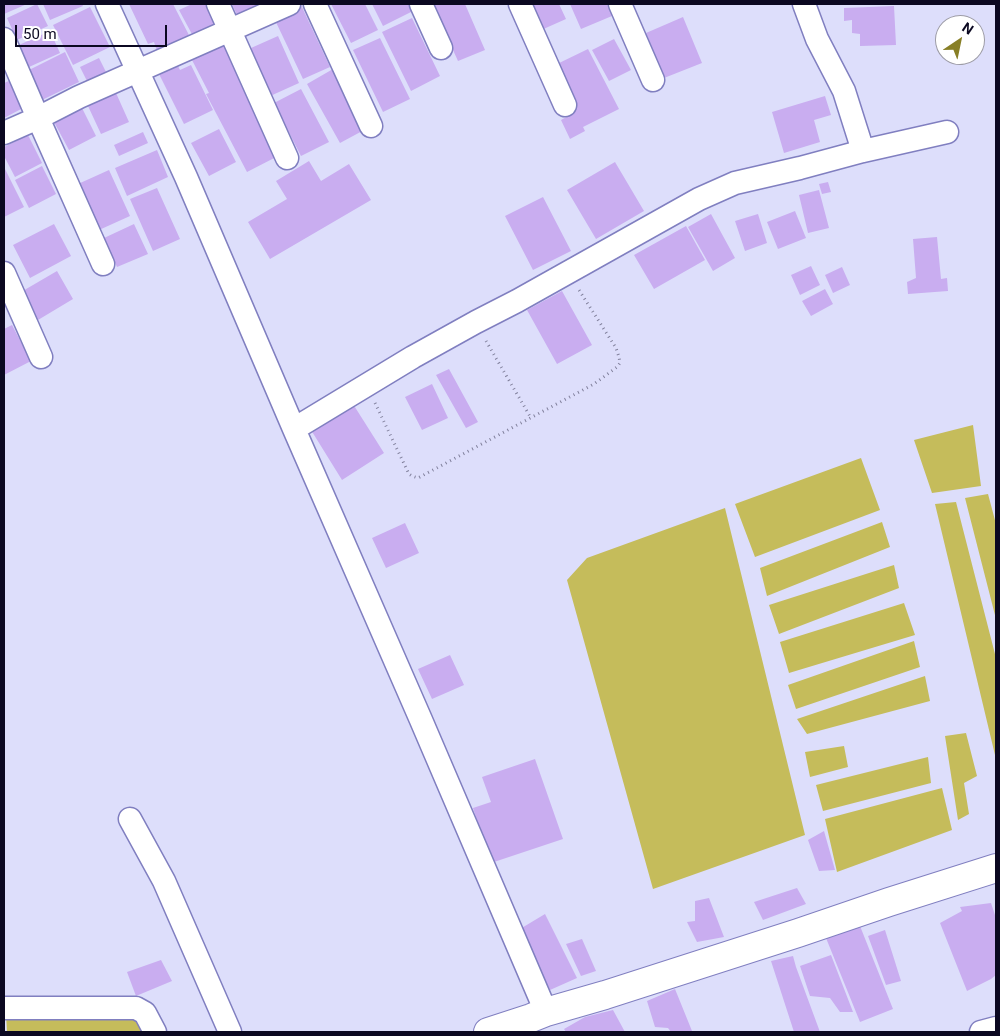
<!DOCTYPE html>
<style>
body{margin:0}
#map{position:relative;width:1000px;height:1036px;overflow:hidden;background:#dddefb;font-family:Roboto,sans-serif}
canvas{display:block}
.frame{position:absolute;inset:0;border:5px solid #0b0821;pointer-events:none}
.north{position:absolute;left:935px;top:15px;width:50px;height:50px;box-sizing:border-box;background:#fff;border:1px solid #9d9ca6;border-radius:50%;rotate:34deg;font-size:14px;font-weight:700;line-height:20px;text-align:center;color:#0b0821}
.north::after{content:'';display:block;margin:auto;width:18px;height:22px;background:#887f26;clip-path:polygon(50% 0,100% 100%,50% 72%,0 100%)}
.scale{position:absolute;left:15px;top:25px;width:152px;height:22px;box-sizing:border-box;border:2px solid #0b0821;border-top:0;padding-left:6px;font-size:15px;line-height:18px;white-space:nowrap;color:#0b0821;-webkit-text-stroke:4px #fff;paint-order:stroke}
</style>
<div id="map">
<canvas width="1000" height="1036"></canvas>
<div class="frame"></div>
<div class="north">N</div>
<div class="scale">50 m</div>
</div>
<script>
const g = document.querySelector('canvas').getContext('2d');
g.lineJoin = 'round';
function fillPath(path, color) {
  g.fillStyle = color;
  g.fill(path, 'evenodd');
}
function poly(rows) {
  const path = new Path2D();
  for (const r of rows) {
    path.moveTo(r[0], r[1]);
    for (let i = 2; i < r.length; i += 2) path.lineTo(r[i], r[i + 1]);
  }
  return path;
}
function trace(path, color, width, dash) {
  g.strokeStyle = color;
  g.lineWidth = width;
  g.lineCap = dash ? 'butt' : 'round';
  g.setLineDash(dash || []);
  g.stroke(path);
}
const water = poly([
 [973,425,981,486,932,493,914,440],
 [861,458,880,510,755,557,735,504],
 [988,494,996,524,996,619,965,498],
 [956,502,996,658,996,754,995,755,935,504],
 [725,508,805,835,653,889,567,580,587,558],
 [882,522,890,547,767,596,760,568],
 [894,565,899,588,779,634,769,605],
 [904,603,915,635,789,673,780,642],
 [914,641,920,667,796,709,788,685],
 [925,676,930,701,807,734,797,719],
 [966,733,977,776,964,783,969,814,958,820,945,736],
 [844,746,848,767,810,777,805,752],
 [928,757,931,783,823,811,816,785],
 [942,788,952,830,837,872,825,819],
 [6,1014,141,1017,148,1032,7,1032]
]);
const building = poly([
 [4,4,27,4,4,14],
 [37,4,48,26,17,40,7,18],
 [43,4,82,4,83,6,50,20],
 [129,4,173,4,191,39,158,54,154,42,148,44],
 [192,4,210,4,221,24,194,38,179,10],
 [232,4,263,4,237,15],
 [331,4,365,4,378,30,351,43],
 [372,4,410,4,413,11,383,26],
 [432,4,465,4,485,50,458,61],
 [532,4,559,4,566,19,539,31],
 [570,4,607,4,612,16,581,29],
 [301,5,330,67,303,79,274,18],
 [894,6,896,45,860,46,860,34,852,33,852,20,844,21,844,8],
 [90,7,110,47,73,65,53,25],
 [683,17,702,63,664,78,646,33],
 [412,18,440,76,411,91,382,32],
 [50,31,60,53,29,67,19,45],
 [278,36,299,83,268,97,254,67,258,65,251,48],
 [380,38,410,99,383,112,353,50],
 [614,39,631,70,609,81,592,50],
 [225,43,280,155,247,172,206,94,209,93,192,60],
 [588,49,619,109,583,127,585,131,570,139,561,120,570,115,555,65],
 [65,52,79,82,42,100,27,71],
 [99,58,107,74,88,83,80,67],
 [177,64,180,70,191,65,213,110,184,124,158,72],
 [333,69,366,129,340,143,307,84],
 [9,81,23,108,4,118,4,83],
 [301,89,329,142,301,156,274,103],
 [116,93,129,122,101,134,88,106],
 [825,96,831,115,814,120,820,142,784,153,772,112],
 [82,108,96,136,69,150,54,122],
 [219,129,236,162,209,176,191,143],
 [143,132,148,143,119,156,114,145],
 [28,135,42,163,15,177,4,156,4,147],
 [157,150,168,177,127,196,115,168],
 [309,161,321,181,349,164,371,200,270,259,248,222,287,199,276,181],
 [615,162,644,211,596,239,567,190],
 [42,166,56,194,29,208,15,180],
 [4,167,24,207,4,217],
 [109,170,130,216,99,230,78,184],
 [828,182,831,192,822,194,819,184],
 [157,188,180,239,153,251,130,199],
 [819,190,829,228,808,233,799,195],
 [543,197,571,251,533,270,505,216],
 [795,211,806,238,778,249,767,222],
 [711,214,735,258,713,271,688,227],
 [758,214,767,243,745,251,735,221],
 [54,224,71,256,30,278,13,245],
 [134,224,148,254,117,267,104,238],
 [686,226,705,260,654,289,634,255],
 [937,237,941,279,947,278,948,291,908,294,907,282,916,278,913,239],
 [811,266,820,285,800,295,791,275],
 [842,267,850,285,833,293,825,275],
 [57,271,73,299,38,320,21,292],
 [825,289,833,304,811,316,802,301],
 [562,291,592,345,557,364,527,310],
 [12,325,31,361,4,375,4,329],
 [449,369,478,422,466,428,436,375],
 [432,384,448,418,422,430,405,397],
 [353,404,384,453,342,480,311,430],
 [405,523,419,553,386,568,372,538],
 [450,655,464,685,432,699,418,669],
 [535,759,563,839,491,863,473,808,491,802,482,777],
 [824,831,835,870,819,871,808,840],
 [797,888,806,904,763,920,754,902],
 [709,898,724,937,697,942,687,922,695,921,695,901],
 [991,903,996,918,996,975,991,979,967,991,940,923,962,911,960,907],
 [545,914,577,978,550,990,520,929],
 [860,926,893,1009,860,1022,826,938],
 [885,930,901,981,886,985,868,936],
 [582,939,596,971,581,976,566,944],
 [831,955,853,1012,840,1012,830,998,810,996,800,966],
 [793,956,796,967,820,1032,794,1032,771,961],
 [161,960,172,981,136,996,127,972],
 [675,989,692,1031,691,1032,671,1032,668,1028,655,1027,647,1001],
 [613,1010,625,1032,566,1032,564,1029,585,1017]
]);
const path = poly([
 [486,341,531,418],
 [375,403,409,474,412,476,418,478,594,384,617,367,620,363,619,357,616,348,579,290]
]);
const minor = poly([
 [107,4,186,177,294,429,421,720,546,1012],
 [218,4,287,158],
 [315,4,371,126],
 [421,4,441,48],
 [520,4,565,105],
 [620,4,653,80],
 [804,4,817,39,844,91,863,151],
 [4,39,38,118,103,264],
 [4,133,38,118,79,97,289,4],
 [4,273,41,357],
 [294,429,413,357,476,322,517,301,699,199,735,183,800,168,863,151,947,132],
 [130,819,164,881,230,1032],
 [4,1008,136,1008,145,1013,155,1032],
 [981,1032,996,1028]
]);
const trunk = poly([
 [488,1032,531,1018,546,1012,605,995,798,933,889,902,996,868]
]);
fillPath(water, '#c5bc5b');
fillPath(building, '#c9adf0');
trace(minor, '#807fc0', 25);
trace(trunk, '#807fc0', 30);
trace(path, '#81809c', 3, [1, 4]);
trace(minor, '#fff', 22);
trace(trunk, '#fff', 28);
</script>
